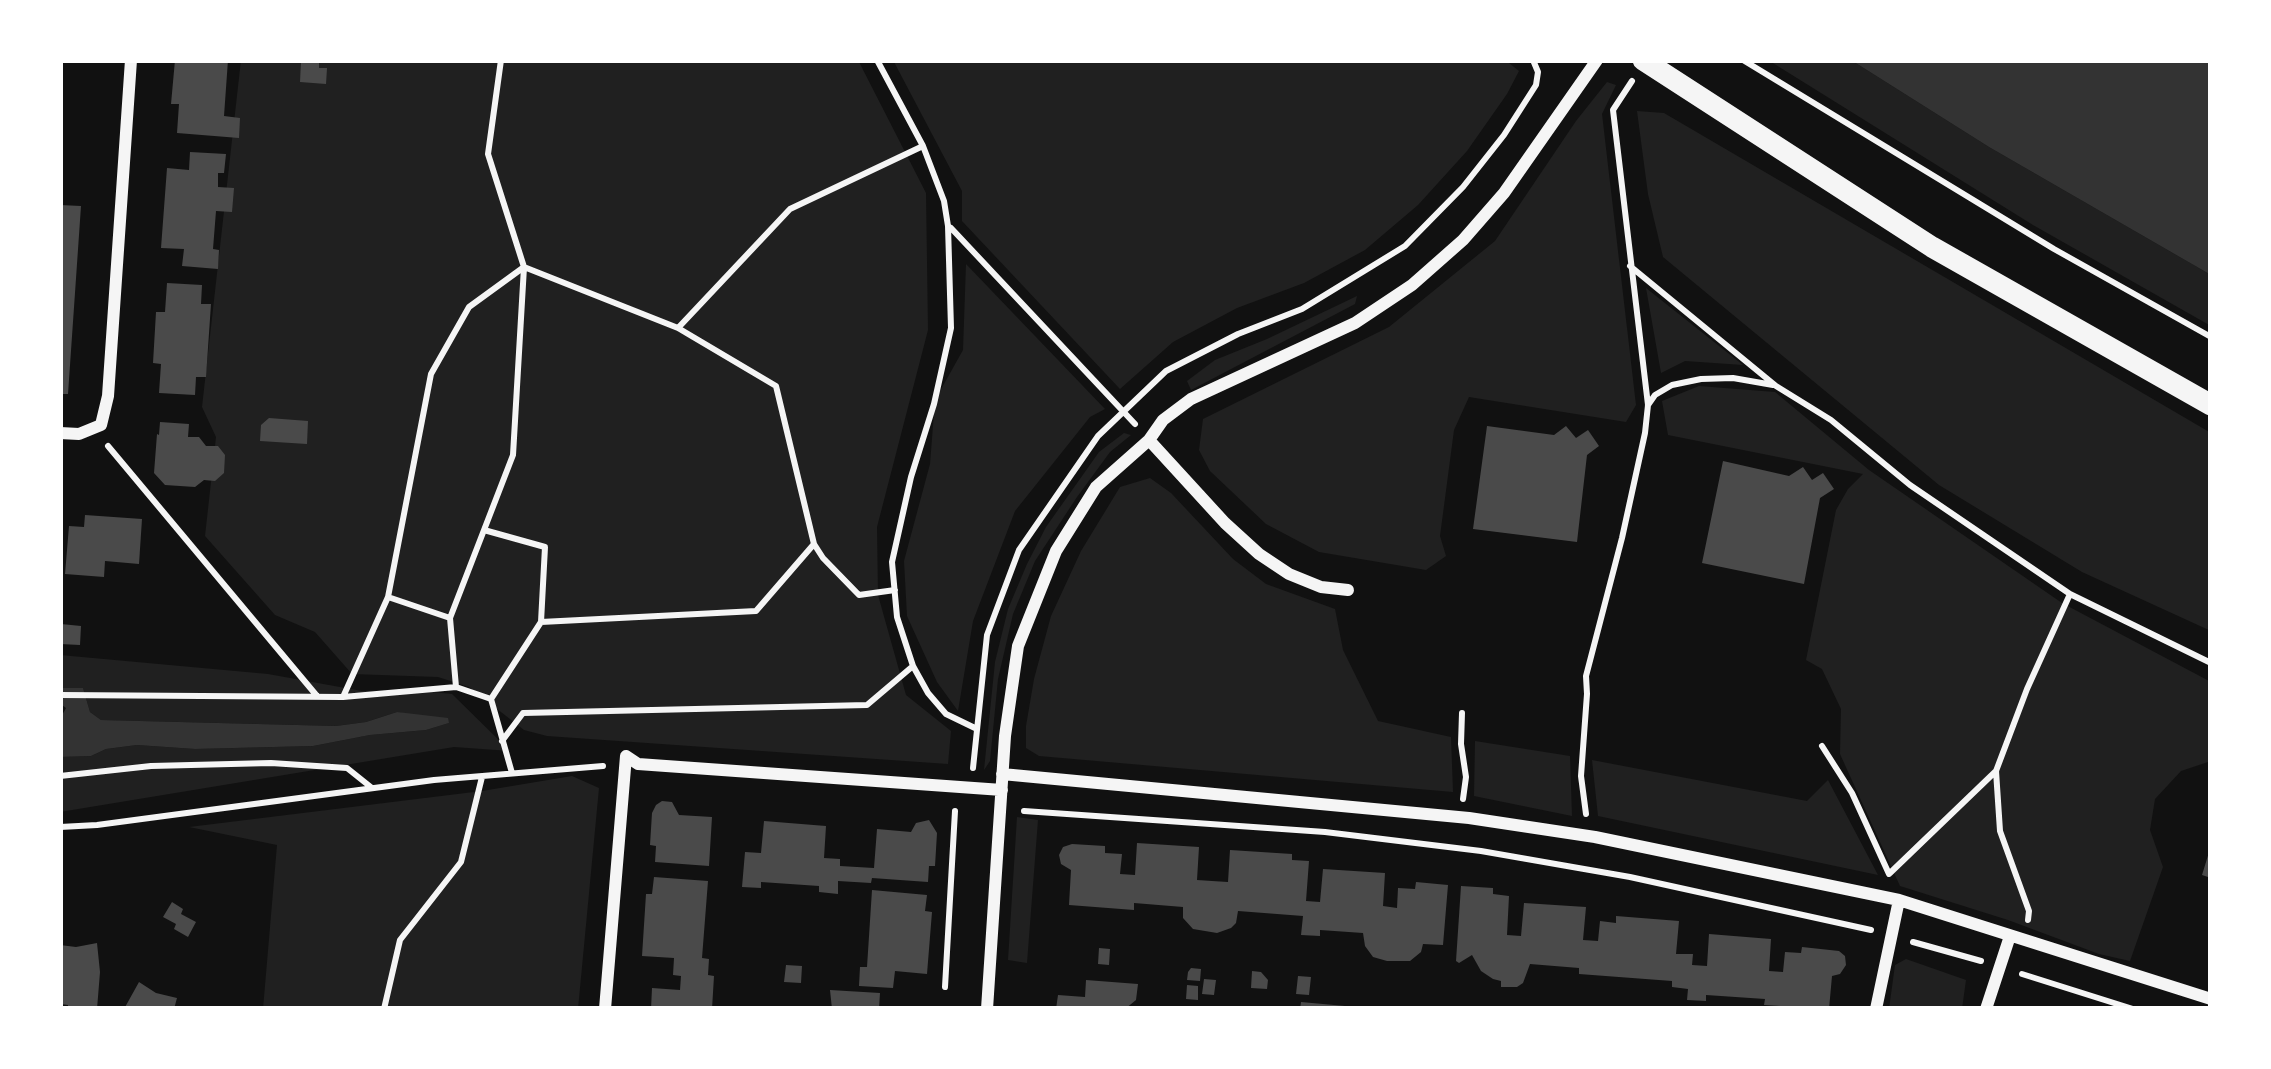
<!DOCTYPE html>
<style>
body{margin:0}
#map{position:relative;width:2271px;height:1069px;overflow:hidden;background:#111;font-family:"Source Sans 3",sans-serif}
canvas{display:block}
.frame{position:absolute;inset:0;border:63px solid #fff;pointer-events:none}
</style>
<div id="map">
<canvas width="2271" height="1069"></canvas>
<div class="frame"></div>
</div>
<script>
const g = document.querySelector('canvas').getContext('2d');
g.lineJoin = 'round';
function fillPath(path, color) {
  g.fillStyle = color;
  g.fill(path, 'evenodd');
}
function poly(rows) {
  const path = new Path2D();
  for (const r of rows) {
    path.moveTo(r[0], r[1]);
    for (let i = 2; i < r.length; i += 2) path.lineTo(r[i], r[i + 1]);
  }
  return path;
}
function trace(path, color, width, dash) {
  g.strokeStyle = color;
  g.lineWidth = width;
  g.lineCap = dash ? 'butt' : 'round';
  g.setLineDash(dash || []);
  g.stroke(path);
}
const green = poly([
 [241,60,858,60,926,193,928,330,877,527,878,595,906,695,951,731,948,764,547,736,524,730,469,687,438,677,352,674,315,632,275,615,205,536,216,437,202,407],
 [893,60,1449,60,1509,63,1519,71,1507,94,1467,151,1418,205,1365,250,1304,283,1237,308,1173,342,1120,389,962,221,962,191],
 [1768,60,1851,60,1989,147,2211,275,2211,326,2033,225],
 [1607,82,1616,85,1602,114,1636,405,1626,422,1469,397,1454,430,1440,536,1446,556,1426,570,1319,552,1266,524,1210,471,1199,450,1203,419,1389,327,1495,241,1576,121],
 [1637,111,1664,113,2211,433,2211,631,2082,572,1939,485,1663,257,1648,194],
 [966,264,1105,409,1090,417,1015,511,973,621,958,711,937,682,907,616,904,561,930,464,935,400,963,350],
 [1646,288,1743,365,1685,361,1661,373],
 [1357,296,1355,304,1191,390,1187,381,1215,360,1267,339],
 [1699,386,1775,392,1869,470,2062,603,2211,682,2211,761,2181,771,2155,799,2150,830,2163,867,2130,961,2099,954,2008,920,1900,886,1840,754,1841,709,1822,669,1806,660,1836,510,1848,489,1863,474,1668,435,1662,401],
 [1124,433,1131,435,1110,452,1077,497,1035,561,1013,614,998,679,990,761,984,770,995,662,1008,609,1027,564,1046,527,1099,452],
 [1150,478,1171,493,1233,559,1266,584,1335,609,1343,650,1378,721,1451,737,1453,792,1039,756,1026,748,1026,726,1034,679,1051,616,1081,551,1120,487],
 [60,655,268,674,362,691,412,690,452,694,510,751,454,747,60,812,60,757,91,756,106,749,137,745,195,749,313,746,370,735,426,730,449,723,397,712,366,722,336,726,101,720,90,712,83,688,60,688],
 [1475,741,1570,756,1572,816,1474,796],
 [1592,760,1807,801,1828,780,1878,875,1598,816],
 [572,776,599,788,578,1009,263,1009,277,845,189,827,482,791],
 [1017,817,1038,820,1027,963,1008,960],
 [1906,959,1966,980,1962,1009,1889,1009,1895,965]
]);
const water = poly([
 [1851,60,2211,60,2211,275,1989,147],
 [60,688,83,688,90,712,101,720,336,726,366,722,397,712,448,718,449,723,426,730,370,735,313,746,195,749,137,745,106,749,91,756,60,757,60,719,66,708,62,705,60,707]
]);
const building = poly([
 [175,60,228,60,224,116,240,118,239,138,177,133,179,104,171,104],
 [301,61,319,62,319,68,327,68,326,84,300,82],
 [190,152,226,154,224,173,218,173,218,187,234,188,232,212,216,211,213,249,219,250,218,269,182,266,184,249,161,248,167,168,189,170],
 [60,205,81,206,68,394,60,394],
 [167,283,202,285,201,304,211,304,206,377,196,377,195,395,159,393,161,364,153,363,156,312,165,312],
 [269,418,308,421,307,444,260,441,261,425],
 [160,422,189,424,188,437,199,437,206,446,218,446,225,455,224,473,215,481,204,480,195,487,165,485,154,473,157,434,159,435],
 [1487,426,1554,435,1566,426,1576,438,1588,430,1599,446,1587,455,1577,542,1473,529],
 [1723,461,1789,476,1803,467,1812,480,1823,473,1834,489,1820,498,1804,584,1702,563],
 [85,515,142,519,139,564,105,561,104,577,65,574,69,526,84,527],
 [61,624,81,626,80,645,60,644],
 [662,801,672,802,679,815,712,817,709,866,655,862,656,846,650,845,652,813,656,805],
 [929,820,937,833,935,866,929,866,928,882,872,878,871,883,838,881,838,894,819,892,819,886,761,882,761,888,742,887,745,852,761,853,764,821,826,826,824,858,840,859,840,866,874,868,877,829,911,832,916,823],
 [1137,843,1199,847,1197,880,1212,881,1228,882,1230,850,1292,854,1292,860,1309,861,1306,901,1320,902,1323,869,1385,873,1383,906,1397,908,1398,888,1415,889,1416,882,1448,885,1443,945,1423,944,1421,952,1410,961,1387,961,1373,957,1365,946,1363,933,1320,930,1320,936,1301,935,1303,916,1238,911,1236,923,1231,928,1217,933,1193,929,1183,918,1183,907,1134,903,1134,910,1069,905,1071,870,1061,864,1059,855,1063,847,1072,844,1105,846,1105,853,1122,854,1120,874,1135,875],
 [2210,849,2211,849,2211,878,2202,875],
 [654,877,708,881,702,958,709,959,708,975,714,976,712,1009,651,1009,652,988,680,990,681,976,673,975,674,958,642,956,646,894,652,894],
 [1461,886,1493,888,1493,894,1509,896,1507,935,1521,936,1524,903,1586,907,1583,940,1598,941,1600,921,1616,923,1616,916,1679,921,1676,954,1693,954,1692,965,1707,966,1709,934,1771,939,1769,971,1783,972,1785,952,1801,953,1802,947,1839,951,1845,956,1846,965,1840,974,1832,976,1829,1009,1764,1005,1765,999,1706,995,1706,1001,1687,1000,1688,989,1672,987,1672,981,1579,974,1579,968,1530,964,1523,983,1517,987,1501,987,1501,981,1493,979,1481,971,1472,955,1459,963,1456,961],
 [872,890,927,895,925,911,932,912,927,974,895,971,893,988,859,986,860,967,867,967],
 [172,902,183,909,181,914,196,922,188,937,174,929,176,924,163,917],
 [97,943,100,972,97,1009,68,1009,68,1005,60,1004,60,945,76,947],
 [1099,948,1110,949,1109,965,1098,964],
 [786,965,802,966,801,983,784,982],
 [1191,968,1201,969,1200,981,1187,980,1188,972],
 [1252,971,1261,972,1268,980,1267,989,1251,988],
 [1298,976,1311,977,1309,995,1296,994],
 [1204,979,1216,980,1214,995,1202,994],
 [1086,980,1138,984,1136,1000,1125,1009,1056,1009,1058,995,1085,997],
 [139,982,156,993,177,998,174,1009,124,1009],
 [1187,985,1198,986,1198,1000,1186,999],
 [830,990,880,993,879,1009,832,1009],
 [1301,1002,1345,1006,1345,1009,1300,1009]
]);
const path = poly([
 [877,60,923,146,944,201,948,226,951,328,934,404,911,477,892,562,897,617,913,666,928,693,946,714,977,729],
 [1743,60,2054,249,2211,337],
 [951,228,1135,424],
 [1630,266,1776,386,1831,420,1910,485,2070,594,2027,689,1996,771,2000,831,2029,911,2028,920],
 [678,328,776,386,814,544,823,558,859,595,895,590],
 [1648,405,1655,395,1672,385,1701,379,1733,378,1773,385],
 [108,446,317,696],
 [484,530,545,547,541,622,756,611,814,544],
 [2070,594,2211,663],
 [388,597,450,618],
 [456,687,450,618,513,455,524,267,678,328,790,209,923,146],
 [60,695,343,697,456,687,491,699],
 [343,697,388,597,431,374,469,307,524,267,488,154,501,60],
 [1462,713,1461,744,1466,777,1463,799],
 [502,741,523,713,867,705,913,666],
 [1822,746,1852,793,1889,874],
 [973,768,987,635,1019,550,1098,436,1166,371,1238,334,1302,309,1405,246,1463,187,1504,135,1536,85,1538,72,1533,60],
 [512,773,491,699,541,622],
 [60,776,151,766,271,763,347,768,372,788],
 [1024,811,1325,832,1481,851,1630,877,1871,930],
 [1586,814,1581,776,1587,694,1586,676,1622,538,1645,433,1648,405,1613,110,1632,81],
 [60,827,97,825,434,780,603,766],
 [1890,873,1996,771],
 [1913,942,1981,961],
 [2022,974,2133,1009],
 [945,987,955,811],
 [384,1009,400,940,461,862,482,777]
]);
const minor = poly([
 [60,433,79,434,101,425,108,396,131,60],
 [1149,440,1225,523,1259,554,1289,574,1321,587,1348,590],
 [1002,774,1469,818,1595,837,1899,900,2211,999],
 [605,1009,626,756,638,764,1002,790],
 [987,1009,1005,736,1018,646,1056,551,1096,487,1149,440,1163,420,1191,399,1355,323,1412,285,1463,240,1504,193,1597,60],
 [1876,1009,1899,900],
 [1986,1009,2010,936]
]);
const tertiary = poly([
 [1643,60,1932,247,2211,405]
]);
fillPath(green, '#202020');
fillPath(water, '#333');
fillPath(building, '#4a4a4a');
trace(path, '#f5f5f5', 6);
trace(minor, '#f5f5f5', 12);
trace(tertiary, '#f5f5f5', 21);
</script>
